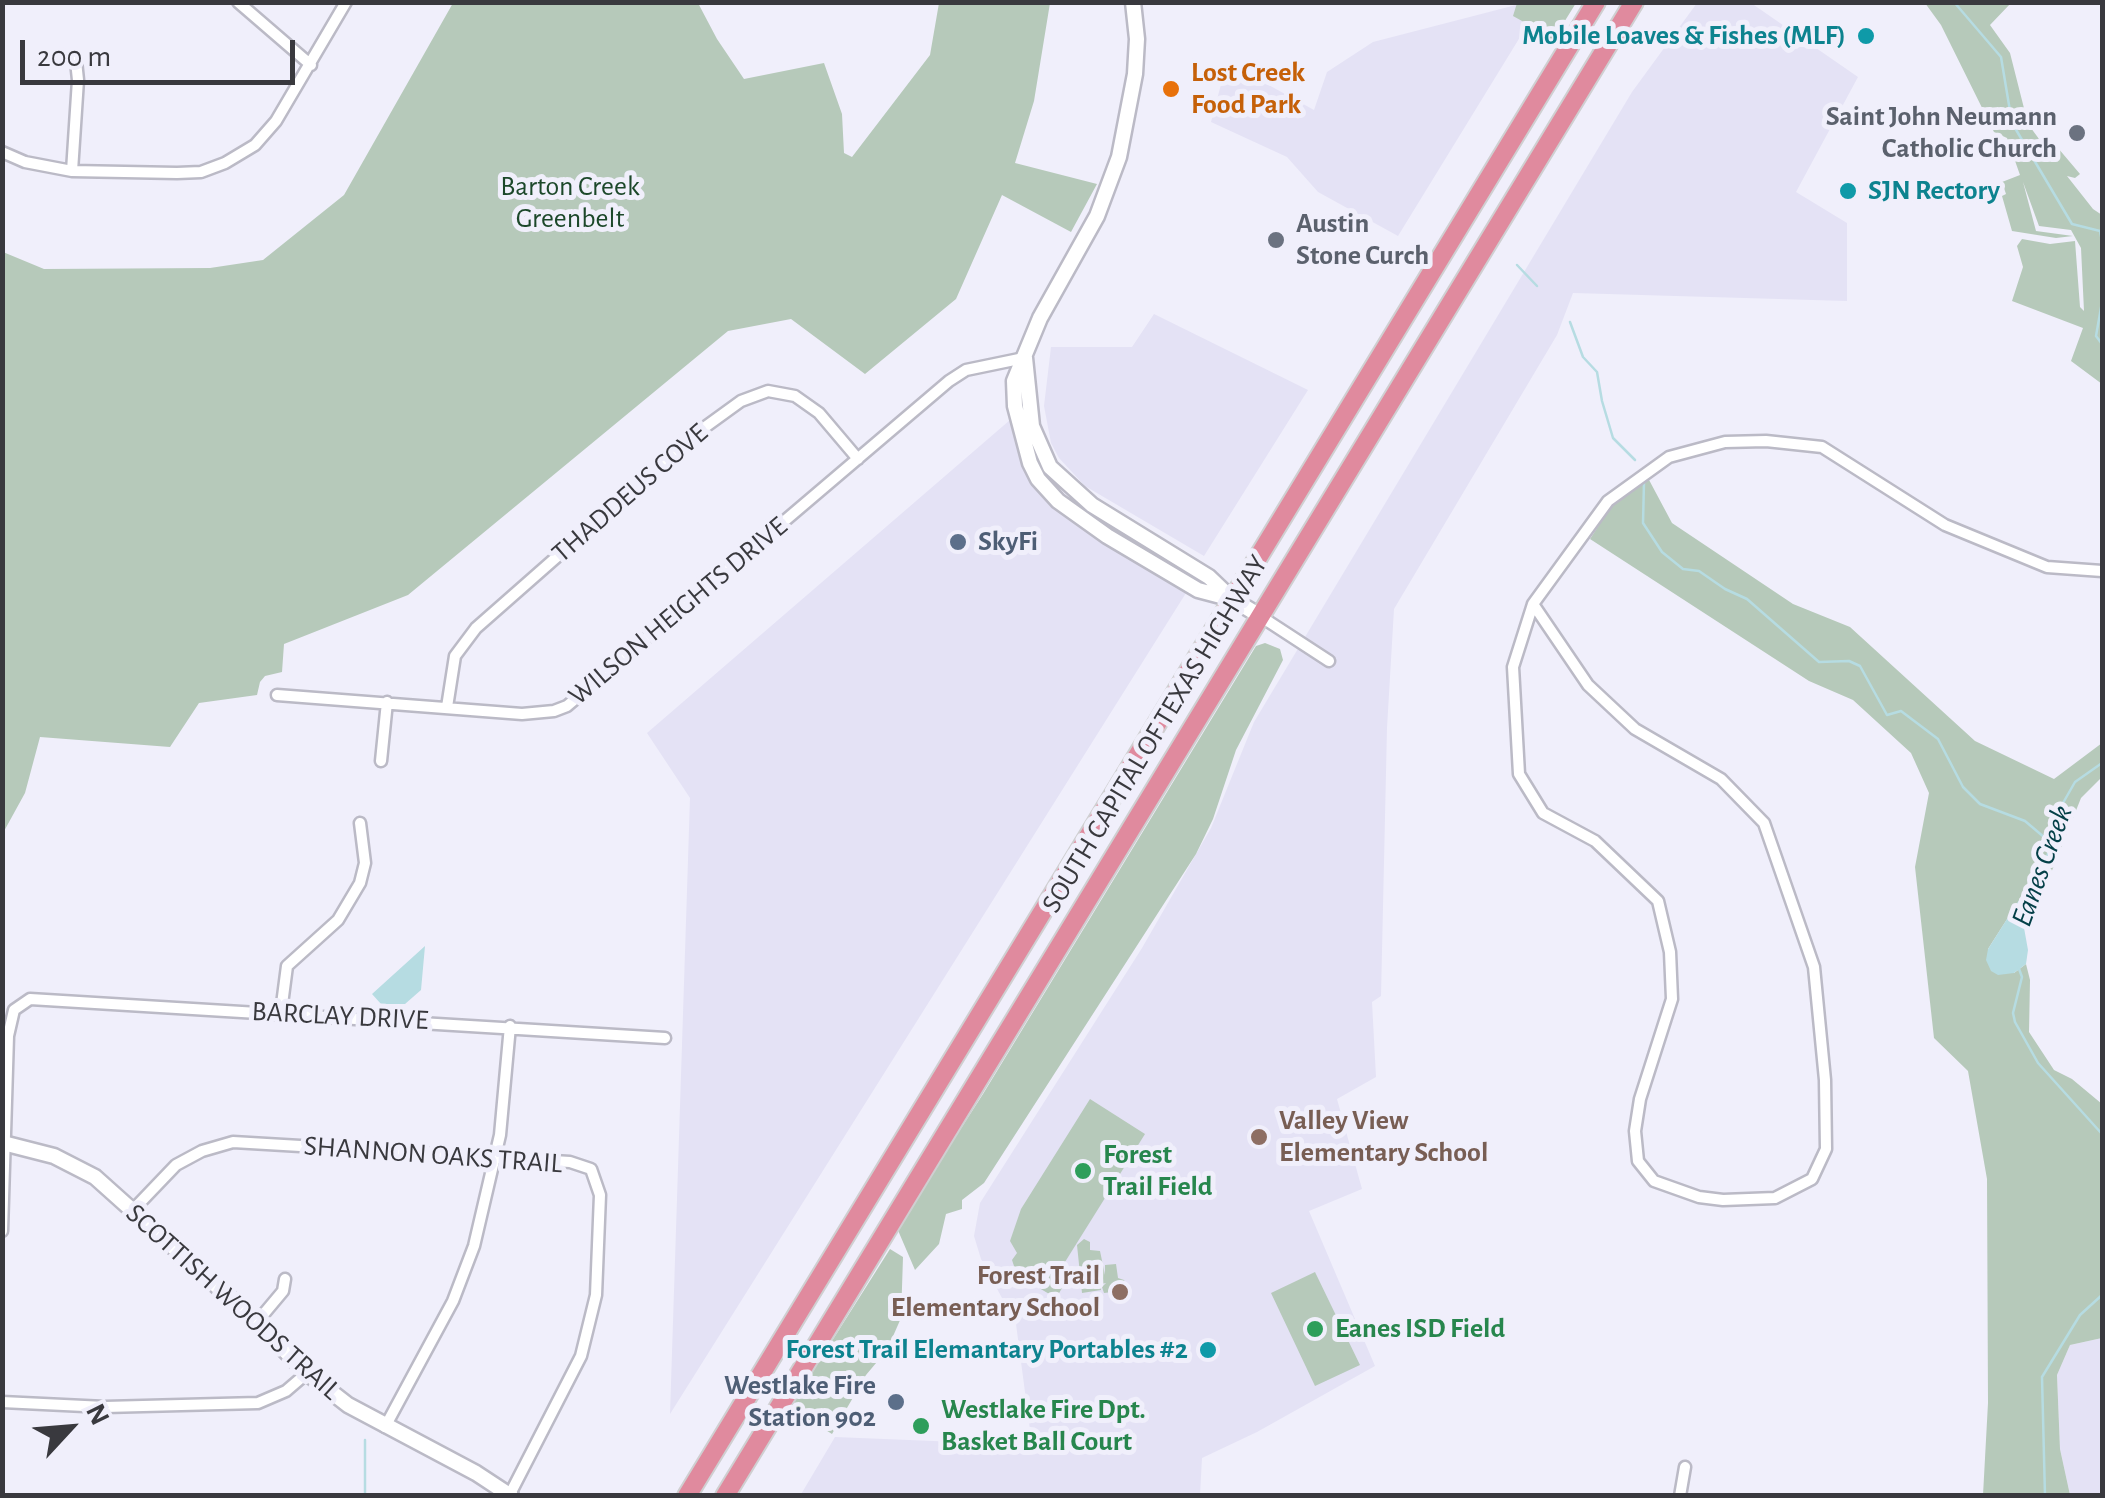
<!DOCTYPE html>
<style>
body{margin:0}
#map{position:relative;width:2105px;height:1498px;overflow:hidden;background:#f0effb;font-family:"Alegreya Sans",sans-serif}
canvas{display:block}
.frame{position:absolute;inset:0;border:5px solid #39393e;pointer-events:none}
.north{position:absolute;left:20px;top:1378px;width:100px;height:100px;-webkit-text-stroke:8px #f0effb;paint-order:stroke;rotate:64deg;font-size:28px;font-weight:700;line-height:40px;text-align:center;color:#39393e}
.north::after{content:'';display:block;margin:auto;width:35px;height:45px;background:#39393e;clip-path:polygon(50% 0,100% 100%,50% 72%,0 100%)}
.scale{position:absolute;left:20px;top:40px;width:275px;height:45px;box-sizing:border-box;border:5px solid #39393e;border-top:0;padding-left:12px;font-size:30px;line-height:35px;white-space:nowrap;color:#39393e;-webkit-text-stroke:8px #f0effb;paint-order:stroke}
</style>
<div id="map">
<canvas width="2105" height="1498"></canvas>
<div class="frame"></div>
<div class="north">N</div>
<div class="scale">200 m</div>
</div>
<script>
const g = document.querySelector('canvas').getContext('2d');
g.lineJoin = 'round';
function fillPath(path, color) {
  g.fillStyle = color;
  g.fill(path, 'evenodd');
}
function poly(rows) {
  const path = new Path2D();
  for (const r of rows) {
    path.moveTo(r[0], r[1]);
    for (let i = 2; i < r.length; i += 2) path.lineTo(r[i], r[i + 1]);
  }
  return path;
}
function trace(path, color, width, dash) {
  g.strokeStyle = color;
  g.lineWidth = width;
  g.lineCap = dash ? 'butt' : 'round';
  g.setLineDash(dash || []);
  g.stroke(path);
}
function label(font, color, halo, rows, align = 'center') {
  g.font = font + ' "Alegreya Sans",sans-serif';
  g.lineWidth = 10;
  g.setLineDash([]);
  g.textBaseline = 'middle';
  g.strokeStyle = halo;
  g.fillStyle = color;
  for (const [text, x, y, turn = 0] of rows) {
    g.save();
    g.translate(x, y);
    g.rotate((+turn || 0) * Math.PI / 180);
    g.textAlign = isNaN(turn) ? turn : align;
    if (halo) g.strokeText(text, 0, 0);
    g.fillText(text, 0, 0);
    g.restore();
  }
}
const built = poly([
 [1697,3,1751,3,1858,77,1796,192,1847,223,1847,301,1573,293,1557,335,1394,609,1387,728,1381,996,1372,1002,1376,1077,1337,1099,1362,1189,1309,1211,1375,1366,1257,1432,1202,1458,1200,1495,800,1496,835,1437,1032,1445,1016,1324,981,1259,974,1236,980,1203,1142,948,1211,828,1254,722,1632,92],
 [1516,5,1525,29,1398,236,1318,192,1287,157,1211,122,1227,62,1314,110,1327,72,1373,42],
 [1154,314,1308,390,1204,556,1085,486,1059,458,1051,443,1044,406,1051,347,1132,347],
 [1010,420,1027,469,1041,494,1061,514,1186,593,670,1414,690,798,647,733],
 [2102,1338,2102,1495,2070,1495,2060,1449,2057,1375,2070,1345]
]);
const green = poly([
 [453,3,698,3,717,39,744,79,824,63,842,114,844,153,852,157,930,55,939,3,1050,3,1034,101,1015,163,1097,184,1071,232,1002,195,956,299,865,374,791,319,728,331,408,595,284,644,282,672,265,676,260,682,257,695,199,703,170,747,40,737,25,793,3,833,3,252,44,269,210,268,263,260,344,195],
 [1517,3,1517,2,1576,3,1548,48,1522,21,1513,16],
 [1925,3,2011,3,1990,25,2010,53,2028,124,2053,158,2058,148,2080,174,2075,178,2067,176,2093,209,2102,215,2102,384,2071,361,2083,328,2012,301,2023,267,2017,246,2022,239,2050,244,2075,241,2080,307,2084,311,2081,248,2071,230,2039,226,2023,182,2036,231,2073,236,2056,238,2012,231,2002,196,2006,194,2002,182,2020,175,2007,138,1994,132,1941,25],
 [1648,478,1672,523,1793,604,1850,627,1975,741,2054,779,2102,743,2102,777,2081,798,2043,893,2027,923,2021,923,2018,902,1988,949,2014,973,2026,964,2030,980,2029,1032,2054,1070,2072,1079,2102,1104,2102,1338,2070,1345,2057,1375,2060,1449,2070,1495,1983,1495,1988,1403,1987,1179,1968,1071,1934,1038,1915,867,1929,793,1911,753,1853,700,1809,681,1590,539,1612,505],
 [1265,643,1280,649,1283,660,1236,750,1213,819,1196,854,984,1183,962,1200,962,1209,946,1214,939,1244,915,1270,897,1228,983,1094,1256,646],
 [1090,1099,1145,1134,1065,1262,1072,1272,1056,1298,1017,1275,1012,1260,1017,1253,1010,1241,1021,1209],
 [1084,1239,1090,1242,1090,1250,1100,1251,1105,1275,1105,1265,1116,1264,1118,1278,1124,1280,1128,1290,1104,1293,1102,1287,1106,1283,1101,1284,1101,1290,1082,1293,1077,1245],
 [890,1249,903,1257,901,1318,887,1350,866,1375,832,1434,797,1412,794,1401],
 [1315,1272,1360,1365,1315,1386,1271,1293]
]);
const water = poly([
 [2019,900,2028,950,2026,964,2014,973,1998,975,1991,971,1986,960,1988,949],
 [425,946,421,990,405,1004,381,1004,372,994]
]);
const stream = poly([
 [1954,2,2001,57,2012,123,2072,224,2100,231,2102,241],
 [1517,265,1537,286],
 [2102,302,2096,336,2102,344],
 [1570,322,1583,357,1597,372,1602,401,1613,438,1635,460],
 [1644,482,1643,523,1662,552,1683,569,1699,571,1725,589,1747,599,1819,662,1849,661,1860,666,1887,715,1901,711,1938,739,1963,787,1980,804,2025,821,2051,843],
 [2020,920,2041,877,2063,803,2075,782,2102,763],
 [2018,966,2022,977,2013,1013,2015,1022,2038,1063,2102,1134],
 [365,1440,365,1496],
 [2045,1496,2042,1377,2080,1315,2102,1295]
]);
const street = poly([
 [238,2,311,65],
 [2,152,25,162,72,171,177,173,201,172,225,163,255,145,276,121,346,2],
 [72,171,78,80,76,61],
 [1533,604,1588,685,1635,729,1721,779,1764,823,1814,967,1825,1080,1826,1149,1812,1179,1775,1198,1723,1200,1699,1197,1654,1181,1638,1161,1635,1131,1640,1099,1672,999,1670,952,1658,901,1595,841,1543,813,1519,774,1513,667,1533,604],
 [1533,604,1608,501,1669,457,1725,442,1766,441,1822,447,1945,525,2047,567,2102,571],
 [1260,616,1329,661],
 [277,695,522,714,554,711,567,706,949,381,966,370,1024,358],
 [447,707,455,656,476,628,701,430,741,401,768,391,795,396,819,413,858,459],
 [381,761,387,702],
 [281,1012,287,966,338,920,360,883,365,863,360,823],
 [132,1211,176,1165,202,1151,233,1142,570,1162,591,1169,600,1195,596,1295,581,1356,509,1496],
 [2,1231,8,1036,14,1010,30,999,665,1038],
 [257,1322,283,1291,285,1279],
 [2,1402,105,1407,258,1403,286,1391,307,1373],
 [385,1427,453,1301,474,1246,500,1135,510,1026],
 [1680,1496,1685,1467]
]);
const secondary = poly([
 [1133,2,1137,39,1135,74,1119,157,1097,216,1040,318,1014,381,1015,406,1030,463,1038,479,1058,501,1107,536,1198,590,1232,599],
 [1025,358,1032,426,1050,467,1092,505,1209,577,1232,599,1260,616],
 [7,1144,54,1156,95,1177,257,1322,307,1373,348,1405,476,1473,511,1496]
]);
const highway = poly([
 [687,1496,1596,2],
 [725,1496,1634,2]
]);
const markers = [
 [1866,36,10,"#0f9aa8"],
 [1171,89,10,"#e8710a"],
 [2077,133,10,"#6b7280"],
 [1848,191,10,"#0f9aa8"],
 [1276,240,10,"#6b7280"],
 [958,542,10,"#5c6f8a"],
 [1259,1137,10,"#8d6e63"],
 [1083,1171,10,"#2e9e5b"],
 [1120,1292,10,"#8d6e63"],
 [1315,1329,10,"#2e9e5b"],
 [1208,1350,10,"#0f9aa8"],
 [896,1402,10,"#5c6f8a"],
 [921,1426,10,"#2e9e5b"]
];
const cultureNames = [
 ["Mobile Loaves & Fishes (MLF)",1846,36],
 ["SJN Rectory",1868,191,"left"],
 ["Forest Trail Elemantary Portables #2",1188,1350]
];
const foodNames = [
 ["Lost Creek",1191,73],
 ["Food Park",1191,105]
];
const worshipNames = [
 ["Saint John Neumann",2057,117],
 ["Catholic Church",2057,149],
 ["Austin",1296,224,"left"],
 ["Stone Curch",1296,256,"left"]
];
const parkNames = [
 ["Barton Creek",570,187],
 ["Greenbelt",570,219]
];
const streetNames = [
 ["THADDEUS COVE",630,493,-41],
 ["WILSON HEIGHTS DRIVE",678,611,-40],
 ["SOUTH CAPITAL OF TEXAS HIGHWAY",1155,734,-59],
 ["BARCLAY DRIVE",340,1016,3],
 ["SHANNON OAKS TRAIL",433,1155,4],
 ["SCOTTISH WOODS TRAIL",233,1302,42]
];
const serviceNames = [
 ["SkyFi",978,542],
 ["Westlake Fire",876,1386,"right"],
 ["Station 902",876,1418,"right"]
];
const educationNames = [
 ["Valley View",1279,1121],
 ["Elementary School",1279,1153],
 ["Forest Trail",1100,1276,"right"],
 ["Elementary School",1100,1308,"right"]
];
const leisureNames = [
 ["Forest",1103,1155],
 ["Trail Field",1103,1187],
 ["Eanes ISD Field",1335,1329],
 ["Westlake Fire Dpt.",941,1410],
 ["Basket Ball Court",941,1442]
];
const waterNames = [
 ["Eanes Creek",2042,866,-70]
];
fillPath(built, '#e4e2f5');
fillPath(green, '#b6c9ba');
fillPath(water, '#b6dce2');
trace(stream, '#b6dce2', 2.5);
trace(street, '#bbbac6', 15);
trace(secondary, '#bbbac6', 19);
trace(highway, '#cfcfd1', 22);
trace(street, '#fff', 10);
trace(secondary, '#fff', 14);
trace(highway, '#e08a9e', 18);
for (const [x, y, r, color] of markers) {
  const dot = new Path2D();
  dot.arc(x, y, r, 0, 2 * Math.PI);
  g.fillStyle = color;
  g.fill(dot);
  trace(dot, '#f0effb', 4);
}
label('bold 28px', '#0d838f', '#f0effb', cultureNames, 'right');
label('bold 28px', '#c56008', '#f0effb', foodNames, 'left');
label('bold 28px', '#5b616d', '#f0effb', worshipNames, 'right');
label('28px', '#1c482a', '#f0effb', parkNames);
label('28px', '#39393e', '#f0effb', streetNames);
label('bold 28px', '#4e5e75', '#f0effb', serviceNames, 'left');
label('bold 28px', '#785e54', '#f0effb', educationNames, 'left');
label('bold 28px', '#27864d', '#f0effb', leisureNames, 'left');
label('italic 30px', '#054048', '#f0effb', waterNames);
</script>
